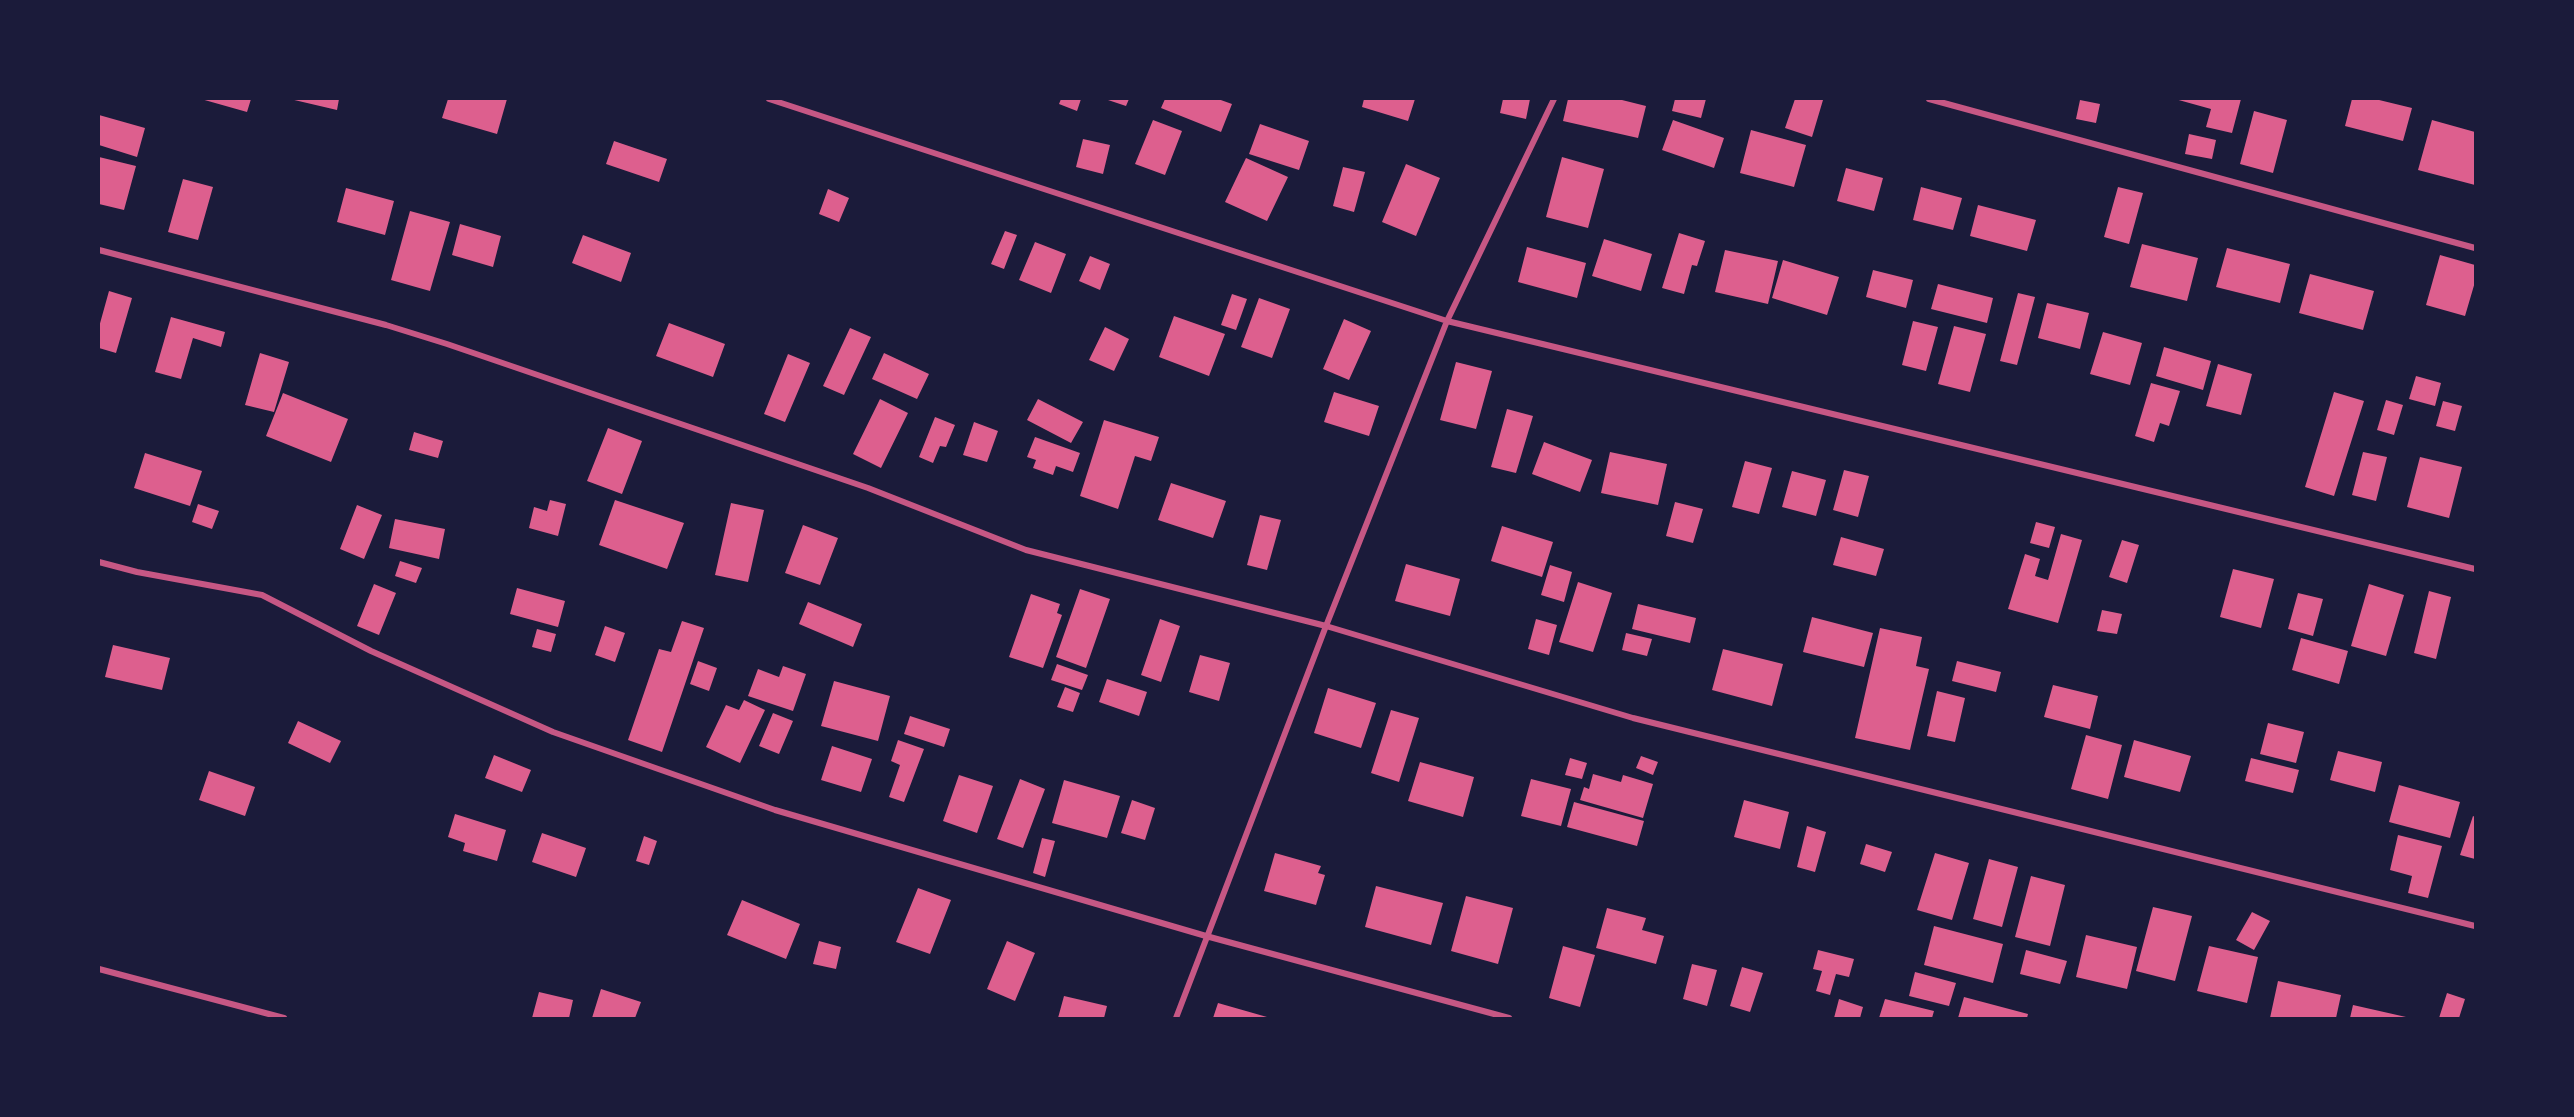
<!DOCTYPE html>
<style>
body{margin:0}
#map{position:relative;width:2574px;height:1117px;overflow:hidden;background:#1b1b3a;font-family:Ubuntu,sans-serif}
canvas{display:block}
.frame{position:absolute;inset:0;border:100px solid #1b1b3a;pointer-events:none}
</style>
<div id="map">
<canvas width="2574" height="1117"></canvas>
<div class="frame"></div>
</div>
<script>
const g = document.querySelector('canvas').getContext('2d');
g.lineJoin = 'round';
function fillPath(path, color) {
  g.fillStyle = color;
  g.fill(path, 'evenodd');
}
function poly(rows) {
  const path = new Path2D();
  for (const r of rows) {
    path.moveTo(r[0], r[1]);
    for (let i = 2; i < r.length; i += 2) path.lineTo(r[i], r[i + 1]);
  }
  return path;
}
function trace(path, color, width, dash) {
  g.strokeStyle = color;
  g.lineWidth = width;
  g.lineCap = dash ? 'butt' : 'round';
  g.setLineDash(dash || []);
  g.stroke(path);
}
const building = poly([
 [201,99,251,99,247,112],
 [290,99,339,99,337,110],
 [448,99,507,99,497,134,442,118],
 [1061,99,1081,99,1077,111,1059,104],
 [1105,99,1129,99,1126,106],
 [1165,99,1218,99,1232,104,1221,132,1161,108],
 [1364,99,1415,99,1408,121,1362,107],
 [1503,99,1530,99,1526,119,1500,113],
 [1568,99,1618,99,1646,106,1638,138,1563,121],
 [1675,99,1706,99,1701,118,1672,111],
 [1795,99,1823,100,1812,137,1785,128],
 [2175,99,2241,99,2232,133,2206,127,2211,109],
 [2352,99,2375,99,2412,108,2403,141,2345,126],
 [2080,100,2100,104,2096,123,2076,119],
 [2254,111,2287,120,2273,173,2240,164],
 [99,115,145,128,137,157,99,145],
 [1153,120,1182,131,1165,175,1135,164],
 [1673,120,1724,138,1714,168,1662,150],
 [2432,120,2475,132,2475,185,2418,170],
 [1260,124,1309,141,1299,170,1249,154],
 [1751,130,1806,145,1794,187,1740,173],
 [2189,134,2216,140,2212,159,2185,154],
 [1083,139,1110,145,1103,174,1076,167],
 [614,141,667,159,659,182,606,164],
 [99,157,136,166,124,210,99,204],
 [1562,157,1604,169,1588,228,1546,217],
 [1246,158,1288,177,1267,221,1225,202],
 [1406,164,1440,178,1416,236,1382,222],
 [1343,167,1365,172,1354,212,1333,206],
 [1846,168,1883,178,1874,211,1837,201],
 [183,179,213,187,198,240,168,232],
 [1921,187,1962,198,1953,230,1913,220],
 [2118,187,2143,193,2129,244,2104,237],
 [346,188,394,201,385,235,337,222],
 [828,189,849,198,839,222,819,214],
 [1978,205,2036,220,2027,251,1970,236],
 [410,211,450,222,430,291,391,280],
 [460,224,501,236,493,267,452,255],
 [1005,231,1017,235,1004,269,991,264],
 [1679,233,1705,241,1697,266,1692,265,1684,294,1662,288],
 [583,235,631,253,621,282,572,263],
 [1604,239,1652,254,1641,291,1592,276],
 [1035,242,1066,254,1051,293,1019,280],
 [2142,244,2198,258,2187,301,2130,287],
 [1527,247,1586,263,1577,298,1518,282],
 [2227,248,2290,264,2280,303,2216,287],
 [1725,250,1778,261,1768,304,1715,292],
 [2440,255,2475,265,2475,282,2465,316,2426,305],
 [1090,256,1110,264,1100,290,1079,281],
 [1783,260,1839,277,1827,315,1772,298],
 [1873,270,1913,280,1906,308,1866,297],
 [2310,274,2374,291,2363,330,2299,313],
 [1938,284,1993,298,1987,323,1931,309],
 [109,291,132,298,116,353,99,348,99,327],
 [2018,293,2035,297,2017,365,2000,361],
 [1232,294,1247,299,1236,330,1221,325],
 [1259,298,1290,309,1272,358,1241,347],
 [2047,303,2089,313,2080,349,2038,338],
 [1174,316,1225,334,1209,376,1159,357],
 [171,317,225,332,221,347,193,338,181,379,155,372],
 [1344,319,1371,331,1349,380,1323,369],
 [1913,321,1938,327,1926,371,1902,365],
 [669,323,725,344,713,377,656,356],
 [1954,326,1986,334,1970,392,1938,384],
 [1105,327,1129,339,1114,371,1089,360],
 [850,328,871,337,844,395,823,386],
 [2103,332,2142,343,2130,385,2090,374],
 [2164,347,2211,361,2203,390,2156,376],
 [260,353,289,362,274,412,245,405],
 [884,353,929,374,917,399,872,379],
 [788,354,810,363,785,422,764,414],
 [1456,362,1492,371,1476,429,1440,420],
 [2218,364,2252,374,2241,415,2206,406],
 [2416,376,2441,383,2435,406,2409,399],
 [2151,383,2180,391,2169,426,2160,423,2154,442,2135,436],
 [1334,392,1379,406,1369,436,1324,422],
 [2334,392,2364,401,2334,496,2305,487],
 [283,393,348,419,331,462,266,436],
 [880,399,908,413,881,468,853,454],
 [1038,399,1083,422,1071,443,1027,420],
 [2386,400,2403,405,2394,435,2377,430],
 [2443,401,2462,406,2455,431,2436,426],
 [1507,409,1533,416,1516,473,1491,467],
 [935,417,955,425,946,447,940,446,933,463,919,457],
 [1104,420,1159,437,1151,461,1135,456,1118,509,1080,496],
 [974,422,998,431,987,462,963,455],
 [608,428,642,441,622,494,587,481],
 [414,432,443,441,438,458,409,450],
 [1035,437,1080,453,1073,472,1056,466,1053,475,1033,468,1036,460,1027,457],
 [1544,442,1592,460,1580,492,1532,474],
 [1610,452,1667,464,1658,505,1601,493],
 [2363,452,2387,457,2376,501,2352,495],
 [145,453,202,471,190,506,134,488],
 [2420,457,2462,467,2449,518,2407,507],
 [1745,461,1772,468,1759,514,1732,507],
 [1844,470,1869,476,1858,517,1833,510],
 [1792,471,1826,480,1816,516,1782,507],
 [1171,483,1226,501,1213,538,1158,520],
 [550,500,566,504,558,536,529,528,534,507,547,511],
 [615,500,684,523,667,569,599,545],
 [1675,502,1703,509,1693,543,1666,536],
 [731,503,764,510,748,582,715,575],
 [198,504,219,511,212,529,192,522],
 [357,505,382,515,364,559,340,549],
 [1260,515,1281,520,1267,570,1247,565],
 [395,519,445,529,439,559,389,548],
 [2036,522,2055,527,2049,548,2030,543],
 [803,525,838,538,820,585,785,573],
 [1502,526,1553,542,1542,577,1491,561],
 [2061,534,2082,540,2058,623,2008,609,2025,554,2040,559,2035,576,2048,580],
 [1841,537,1884,549,1876,576,1833,565],
 [2122,540,2139,545,2127,583,2109,577],
 [400,561,422,568,416,583,395,576],
 [1406,564,1460,579,1450,616,1395,601],
 [1550,565,1572,572,1564,602,1541,595],
 [2233,569,2274,579,2261,628,2220,617],
 [1578,582,1612,593,1593,652,1559,642],
 [374,584,396,593,379,635,357,626],
 [2369,584,2404,595,2386,656,2351,646],
 [517,588,565,601,558,627,510,614],
 [1080,589,1110,599,1086,668,1056,657],
 [2429,591,2451,597,2436,659,2414,653],
 [2298,593,2323,599,2313,636,2288,629],
 [1031,594,1060,604,1057,613,1062,615,1043,668,1009,657],
 [808,602,862,624,853,647,799,624],
 [1638,604,1696,618,1690,643,1632,629],
 [2102,610,2122,614,2117,634,2097,631],
 [1812,617,1873,633,1864,667,1803,652],
 [1160,619,1180,626,1161,682,1141,675],
 [1536,619,1557,625,1549,655,1528,649],
 [682,621,704,628,662,752,628,740,659,649,671,652],
 [605,626,625,633,615,662,595,655],
 [1880,628,1922,637,1916,666,1929,669,1910,750,1855,738],
 [537,629,556,634,551,652,532,647],
 [1626,633,1652,639,1647,656,1622,650],
 [2301,638,2348,651,2339,684,2292,670],
 [113,645,170,658,162,690,105,677],
 [1723,649,1783,664,1772,706,1712,690],
 [1200,655,1230,663,1219,701,1189,692],
 [698,661,717,668,709,691,690,684],
 [1957,661,2001,672,1996,692,1952,681],
 [1057,664,1088,675,1082,690,1051,680],
 [783,666,806,674,793,711,748,696,758,669,779,677],
 [1107,679,1147,692,1139,716,1099,702],
 [834,681,890,696,878,741,821,726],
 [2053,685,2098,696,2090,729,2044,717],
 [1065,687,1080,693,1073,712,1057,707],
 [1328,688,1376,703,1361,748,1314,733],
 [1937,691,1965,698,1955,742,1927,736],
 [744,700,765,710,740,763,706,747,726,705,739,710],
 [1391,710,1419,718,1399,782,1371,773],
 [773,713,793,721,779,754,759,746],
 [910,716,950,729,944,747,904,734],
 [298,721,341,741,330,763,288,743],
 [2268,723,2304,732,2296,763,2260,754],
 [2086,735,2122,745,2108,799,2071,789],
 [898,740,924,749,904,802,889,797,900,765,891,761],
 [2134,740,2191,756,2180,792,2124,777],
 [832,746,872,759,861,792,821,780],
 [2338,751,2382,762,2375,792,2330,780],
 [494,755,531,770,522,792,485,778],
 [1641,756,1658,762,1653,775,1636,768],
 [1570,758,1587,763,1582,779,1565,775],
 [2251,758,2299,770,2293,793,2245,781],
 [1420,762,1474,777,1463,817,1408,801],
 [209,771,255,787,245,816,199,800],
 [1593,774,1621,782,1623,775,1653,784,1643,818,1580,800,1584,787,1589,789],
 [959,775,993,786,977,833,943,821],
 [1020,779,1045,789,1023,848,997,839],
 [1531,779,1571,789,1561,826,1521,816],
 [1064,780,1120,796,1107,838,1052,823],
 [2399,785,2460,802,2450,838,2389,822],
 [1132,800,1155,808,1145,840,1121,833],
 [1744,800,1789,812,1780,849,1734,837],
 [1574,802,1644,821,1637,846,1567,827],
 [455,814,506,830,497,861,463,851,465,843,448,837],
 [2473,816,2475,817,2475,859,2460,855],
 [1807,826,1826,832,1815,872,1797,867],
 [542,833,586,848,576,877,532,862],
 [2398,835,2442,846,2428,898,2408,893,2412,876,2390,870],
 [644,836,657,841,649,865,636,861],
 [1042,838,1055,841,1045,877,1033,873],
 [1866,844,1892,852,1885,872,1860,864],
 [1275,853,1321,866,1318,873,1325,875,1316,905,1264,891],
 [1935,853,1969,863,1952,920,1917,910],
 [1989,859,2018,867,2002,927,1973,919],
 [2031,876,2065,885,2050,946,2015,937],
 [1376,886,1443,903,1431,945,1365,927],
 [918,888,951,900,930,954,896,942],
 [1466,896,1513,908,1498,964,1451,951],
 [742,900,800,924,786,959,727,935],
 [2153,907,2192,916,2175,981,2136,971],
 [1607,908,1646,918,1642,930,1664,936,1656,964,1596,948],
 [2252,912,2270,921,2254,950,2236,940],
 [1934,926,2003,944,1993,983,1924,965],
 [2086,935,2137,947,2127,989,2076,977],
 [819,941,841,947,836,969,813,964],
 [1007,941,1035,953,1015,1001,987,989],
 [1563,946,1595,955,1580,1007,1549,998],
 [2209,946,2258,957,2247,1003,2197,991],
 [1818,950,1854,959,1849,977,1836,974,1830,995,1816,991,1822,971,1813,969],
 [2026,950,2067,961,2060,984,2020,974],
 [1692,964,1717,970,1707,1006,1683,999],
 [1742,967,1763,973,1750,1012,1730,1006],
 [1915,972,1956,983,1949,1006,1909,996],
 [2278,981,2341,995,2336,1018,2270,1018],
 [601,989,641,1002,635,1018,592,1018],
 [539,992,573,1000,569,1018,532,1018],
 [2447,993,2465,999,2459,1018,2439,1018],
 [1064,996,1107,1006,1104,1018,1058,1018],
 [1964,997,2028,1014,2027,1018,1958,1018],
 [1839,999,1863,1007,1860,1018,1834,1018],
 [1885,999,1934,1011,1932,1018,1879,1018],
 [1218,1003,1267,1017,1267,1018,1213,1018],
 [2353,1005,2406,1017,2406,1018,2350,1018]
]);
const minor = poly([
 [769,99,1447,321,2475,569],
 [1929,99,2475,248],
 [99,250,386,325,447,344,868,488,1026,550,1326,626,1633,718,2475,926],
 [99,562,137,572,262,595,371,651,553,732,775,810,1206,936,1509,1018],
 [99,969,284,1018],
 [1176,1018,1326,626,1447,321,1554,99]
]);
fillPath(building, '#dd5f8e');
trace(minor, '#c65784', 6);
</script>
